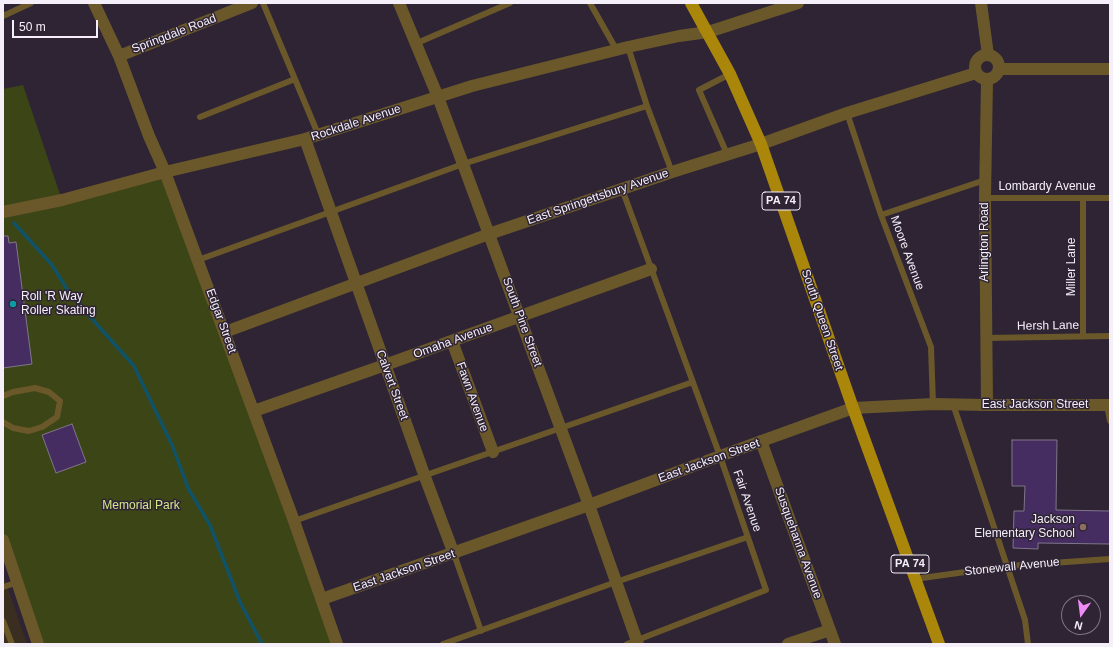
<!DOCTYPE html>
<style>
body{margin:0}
#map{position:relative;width:1113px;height:647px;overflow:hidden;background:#2e2434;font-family:Helvetica,sans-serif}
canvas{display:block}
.frame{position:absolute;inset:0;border:4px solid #f5eff9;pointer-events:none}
.north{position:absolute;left:1061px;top:595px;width:40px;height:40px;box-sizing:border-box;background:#2e2434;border:1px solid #7e7583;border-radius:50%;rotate:194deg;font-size:11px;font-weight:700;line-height:16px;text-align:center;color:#f5eff9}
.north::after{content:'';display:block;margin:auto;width:14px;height:18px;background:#ef8bf6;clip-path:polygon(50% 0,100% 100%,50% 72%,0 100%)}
.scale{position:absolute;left:12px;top:20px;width:86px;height:18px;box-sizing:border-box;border:2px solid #f5eff9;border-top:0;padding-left:5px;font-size:12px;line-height:14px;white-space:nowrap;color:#f5eff9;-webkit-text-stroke:3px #2e2434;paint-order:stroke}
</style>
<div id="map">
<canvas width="1113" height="647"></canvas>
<div class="frame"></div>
<div class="north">N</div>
<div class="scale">50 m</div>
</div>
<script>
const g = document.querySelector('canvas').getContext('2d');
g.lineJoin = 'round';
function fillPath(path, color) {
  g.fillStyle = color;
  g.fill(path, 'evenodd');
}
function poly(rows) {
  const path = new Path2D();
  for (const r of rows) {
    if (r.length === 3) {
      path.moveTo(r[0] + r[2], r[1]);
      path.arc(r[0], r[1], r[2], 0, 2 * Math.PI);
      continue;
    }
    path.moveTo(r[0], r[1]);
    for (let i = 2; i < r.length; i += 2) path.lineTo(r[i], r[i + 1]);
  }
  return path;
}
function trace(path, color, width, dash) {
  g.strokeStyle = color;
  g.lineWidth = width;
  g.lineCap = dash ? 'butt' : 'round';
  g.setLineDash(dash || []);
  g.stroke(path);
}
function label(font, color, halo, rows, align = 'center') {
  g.font = font + ' Helvetica,sans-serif';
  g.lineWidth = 3;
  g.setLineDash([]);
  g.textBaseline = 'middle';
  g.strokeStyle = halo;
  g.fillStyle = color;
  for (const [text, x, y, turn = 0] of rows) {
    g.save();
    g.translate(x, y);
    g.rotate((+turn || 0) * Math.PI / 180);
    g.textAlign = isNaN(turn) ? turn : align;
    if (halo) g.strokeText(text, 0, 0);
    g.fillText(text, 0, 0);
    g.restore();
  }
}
const education = poly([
 [3,574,27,644,3,644]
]);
const green = poly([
 [23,85,62,200,165,172,337,644,38,644,3,540,3,89]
]);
const stream = poly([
 [14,223,52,265,70,294,134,366,172,445,189,490,210,525,240,602,262,644]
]);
const building = poly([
 [3,236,8,236,9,243,16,242,32,364,3,368,3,236],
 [72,424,86,462,56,473,42,435,72,424],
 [1012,440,1057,440,1056,510,1110,511,1110,544,1038,543,1038,549,1013,548,1014,511,1024,511,1025,486,1012,486,1012,440]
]);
const service = poly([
 [263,3,318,134],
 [590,3,616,49],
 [3,16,31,3],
 [417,43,510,3],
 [628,47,647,106,672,172],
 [847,113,881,215,931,347,933,404],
 [200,117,295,79],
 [727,154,699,90,730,74],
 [622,189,720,456,766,590,627,644],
 [985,198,1110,198],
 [881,215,985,180],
 [198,260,463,164,647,106],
 [1083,336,1083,198],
 [985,338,1110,336],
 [3,396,13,392,35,388,49,392,60,401,57,417,42,427,29,431,13,428,3,422],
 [953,404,1025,620,1028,644],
 [1107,405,1110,421],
 [294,521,693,382],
 [454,554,481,631],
 [915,579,1008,566,1110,559],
 [3,587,18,582],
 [3,621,12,644],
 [443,644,616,582,748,537]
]);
const minor = poly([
 [94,3,119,56,149,136,165,172,294,521,337,644],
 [981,3,988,55],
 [119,56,252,3],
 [305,139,425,477,454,554],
 [3,212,62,200,165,172,305,139,472,86,628,47,679,36,708,32,798,3],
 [225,332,489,234,672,172,761,144],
 [452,341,493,452],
 [987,405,985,198,987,80],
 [254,411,385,365,651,269],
 [761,441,835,644],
 [3,540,38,644],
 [322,599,589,505,720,456,853,408],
 [788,644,830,630]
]);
const tertiary = poly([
 [399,3,438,97,463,164,589,505,638,644],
 [987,67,12],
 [999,69,1110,69],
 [761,144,847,113,976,73],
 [853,408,933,404,987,405,1110,405]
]);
const primary = poly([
 [691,3,730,74,761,144,853,408,939,644]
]);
const markers = [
 [13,304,4,"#0f9aa8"],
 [1083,527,4,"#8d6e63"]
];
const shields = [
 [781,201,38],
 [910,564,38]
];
const shieldNames = [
 ["PA 74",781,201],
 ["PA 74",910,564]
];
const streetNames = [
 ["Springdale Road",174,34,-21],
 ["Rockdale Avenue",356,123,-18],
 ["Lombardy Avenue",1047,187],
 ["East Springettsbury Avenue",598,197,-19],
 ["Arlington Road",985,242,-90],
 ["Moore Avenue",907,253,70],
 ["Miller Lane",1072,267,-90],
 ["South Queen Street",822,320,71],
 ["Edgar Street",221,321,70],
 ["South Pine Street",522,322,70],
 ["Hersh Lane",1048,326,-1],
 ["Omaha Avenue",453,341,-20],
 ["Calvert Street",392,385,70],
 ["Fawn Avenue",472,397,70],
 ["East Jackson Street",1035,405],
 ["East Jackson Street",709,461,-20],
 ["Fair Avenue",747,501,71],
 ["Susquehanna Avenue",798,543,70],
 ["Stonewall Avenue",1012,567,-6],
 ["East Jackson Street",404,571,-19]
];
const poiNames = [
 ["Roll 'R Way",21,297],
 ["Roller Skating",21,311],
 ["Jackson",1075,520,"right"],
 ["Elementary School",1075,534,"right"]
];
const parkNames = [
 ["Memorial Park",141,506]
];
fillPath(education, '#392e1f');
fillPath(green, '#3c4516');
trace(stream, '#105268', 3.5);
fillPath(building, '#462d61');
trace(building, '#7f768a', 1);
trace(service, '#6a582b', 6);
trace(minor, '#6a582b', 12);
trace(tertiary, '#6a582b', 12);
trace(primary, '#aa860a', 12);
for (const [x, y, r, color] of markers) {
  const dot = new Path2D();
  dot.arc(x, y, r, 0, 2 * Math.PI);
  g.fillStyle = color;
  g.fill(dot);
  trace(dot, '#2e2434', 1.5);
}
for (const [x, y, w] of shields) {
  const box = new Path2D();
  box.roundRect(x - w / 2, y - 9, w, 18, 3);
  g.fillStyle = '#2e2434';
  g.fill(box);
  trace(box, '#f5eff9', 1);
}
label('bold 11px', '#f5eff9', null, shieldNames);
label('12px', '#f5eff9', '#2e2434', streetNames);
label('12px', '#f5eff9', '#2e2434', poiNames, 'left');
label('12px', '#d3e88b', '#2e2434', parkNames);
</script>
